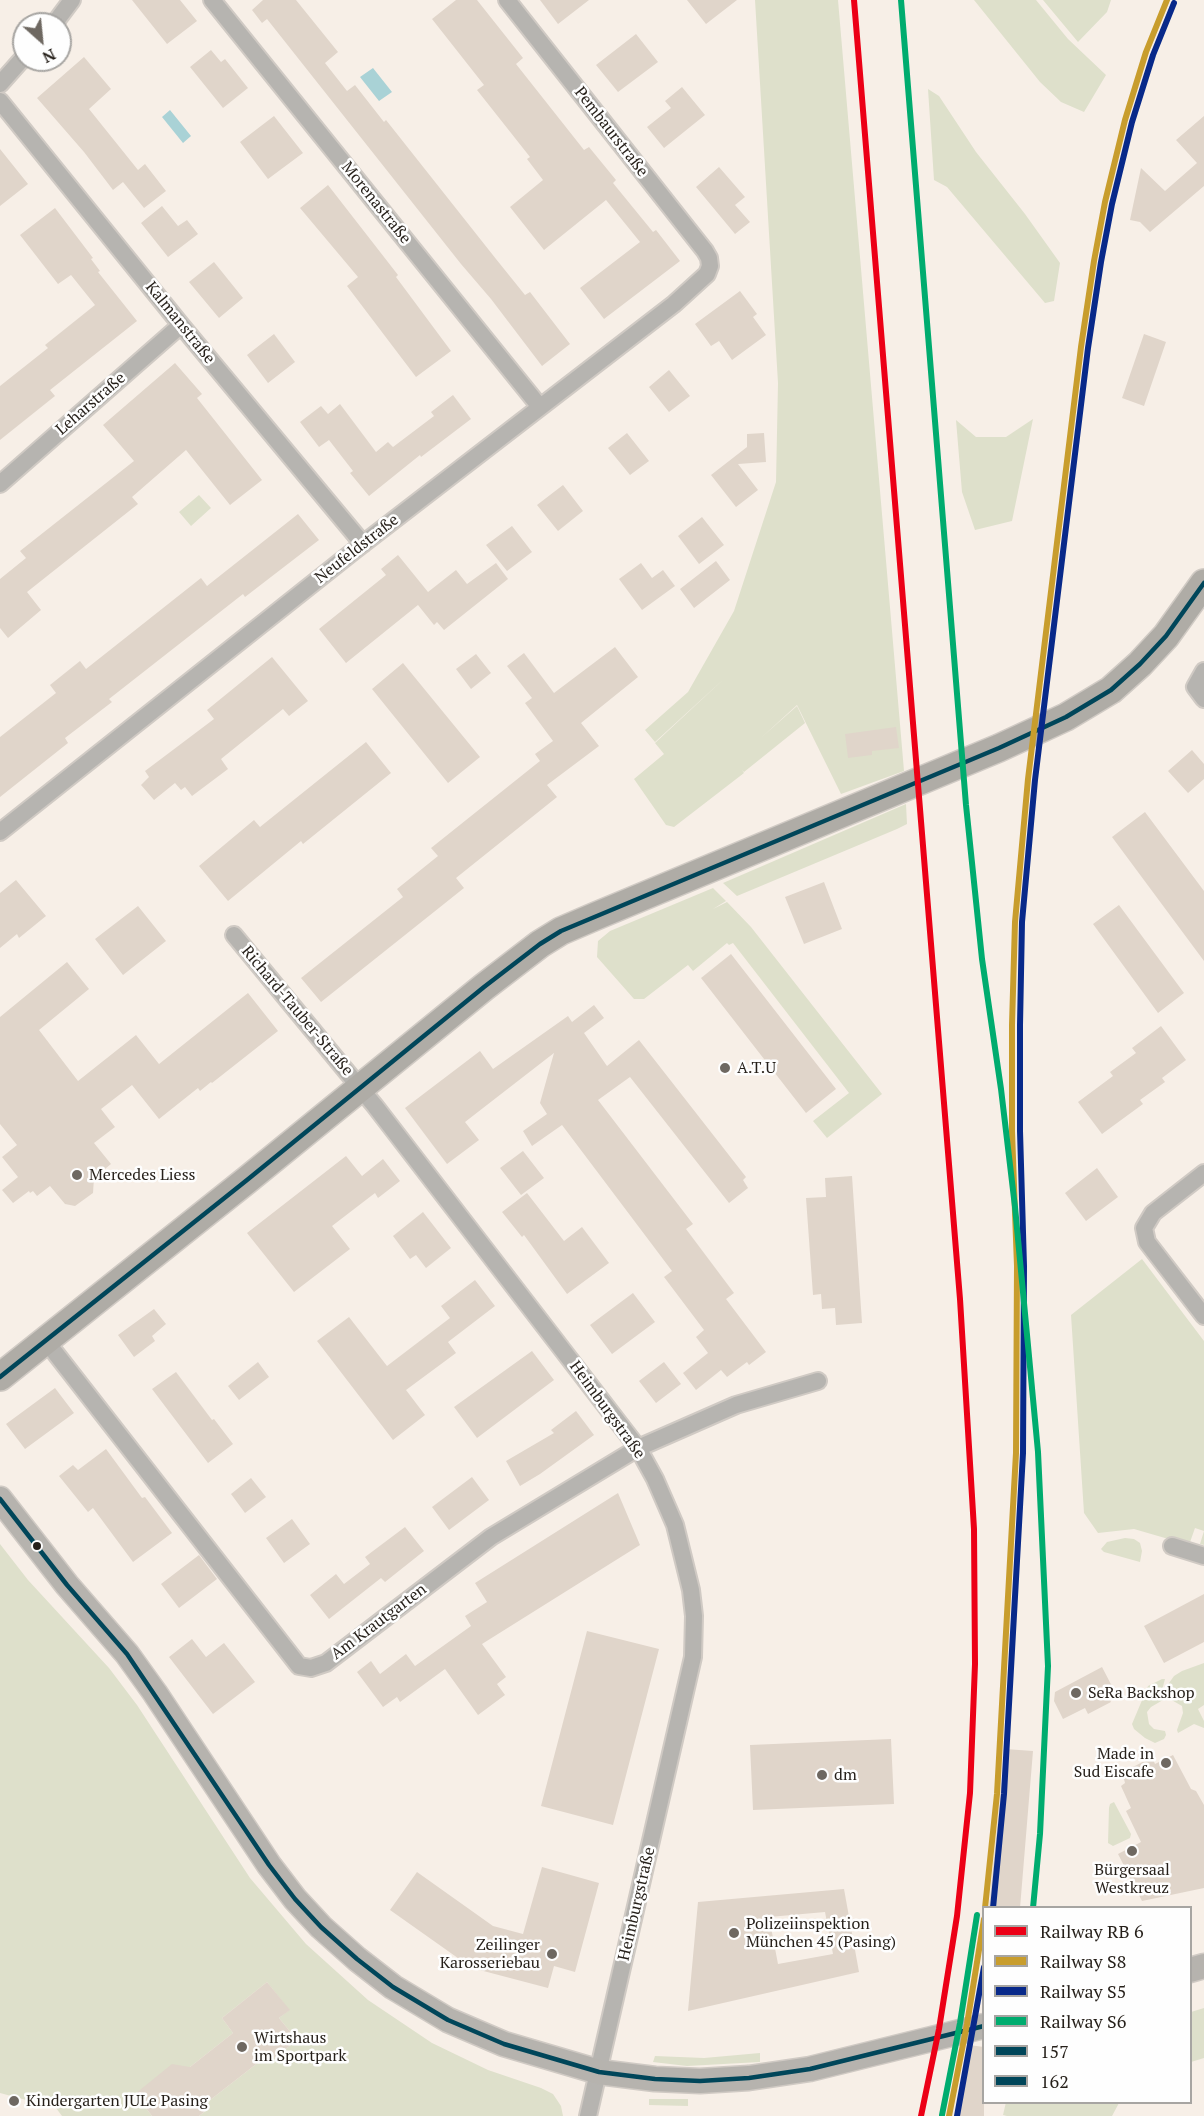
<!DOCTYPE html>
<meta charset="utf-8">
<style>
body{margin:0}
#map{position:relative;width:1204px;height:2116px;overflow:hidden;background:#f7efe7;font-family:"PT Serif",serif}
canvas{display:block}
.legend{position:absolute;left:982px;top:1906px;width:210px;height:198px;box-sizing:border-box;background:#fefefe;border:2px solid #a7a5a2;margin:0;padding:8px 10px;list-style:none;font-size:18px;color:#251f19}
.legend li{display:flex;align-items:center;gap:12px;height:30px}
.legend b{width:30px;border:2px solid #a7a5a2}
.north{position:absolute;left:12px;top:12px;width:60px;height:60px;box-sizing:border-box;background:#fefefe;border:2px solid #a7a5a2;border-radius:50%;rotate:153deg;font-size:16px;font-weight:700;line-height:24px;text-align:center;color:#251f19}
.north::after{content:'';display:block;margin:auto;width:21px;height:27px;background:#6e6861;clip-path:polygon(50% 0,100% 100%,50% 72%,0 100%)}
</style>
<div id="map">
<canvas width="1204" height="2116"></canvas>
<ul class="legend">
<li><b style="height:8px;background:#ec0016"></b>Railway RB 6</li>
<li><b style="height:8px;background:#c89d2d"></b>Railway S8</li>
<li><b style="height:8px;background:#08298a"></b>Railway S5</li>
<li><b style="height:8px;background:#00ac6f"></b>Railway S6</li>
<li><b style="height:8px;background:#00465a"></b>157</li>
<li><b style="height:8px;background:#00465a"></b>162</li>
</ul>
<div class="north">N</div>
</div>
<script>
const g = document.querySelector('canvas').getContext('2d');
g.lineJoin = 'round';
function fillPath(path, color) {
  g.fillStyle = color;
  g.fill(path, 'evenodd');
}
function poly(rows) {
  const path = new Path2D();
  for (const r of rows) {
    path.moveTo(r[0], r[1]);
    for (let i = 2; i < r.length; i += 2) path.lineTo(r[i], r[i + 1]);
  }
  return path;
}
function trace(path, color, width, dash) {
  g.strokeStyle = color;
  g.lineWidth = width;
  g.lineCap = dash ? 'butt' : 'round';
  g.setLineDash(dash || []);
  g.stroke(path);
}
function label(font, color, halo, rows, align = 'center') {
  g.font = font + ' "PT Serif",serif';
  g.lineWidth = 5;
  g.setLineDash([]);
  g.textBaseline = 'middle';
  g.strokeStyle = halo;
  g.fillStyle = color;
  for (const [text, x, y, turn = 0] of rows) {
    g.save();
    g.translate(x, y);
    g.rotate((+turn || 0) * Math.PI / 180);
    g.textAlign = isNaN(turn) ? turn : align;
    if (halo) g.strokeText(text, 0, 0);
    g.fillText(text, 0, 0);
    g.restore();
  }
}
const green = poly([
 [755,0,838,0,904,771,841,794,797,705,762,737,797,706,805,723,744,772,742,770,744,773,674,827,666,825,634,779,664,754,655,743,726,677,655,742,645,730,688,692,734,611,776,482,778,383],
 [974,0,1036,0,1068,39,1106,75,1084,112,1061,102,1040,82],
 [1043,0,1111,0,1107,12,1078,42],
 [928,89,939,96,976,152,1025,214,1060,263,1054,301,1045,303,947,187,934,180],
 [1033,419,1012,521,975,530,962,492,956,420,976,437,1006,437],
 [199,495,211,508,191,526,179,512],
 [906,804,907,824,897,829,737,896,723,883],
 [713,888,726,901,713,909,727,902,751,927,882,1094,827,1138,813,1121,849,1093,733,943,729,945,727,943,693,971,688,965,644,999,634,999,597,957,598,941,610,931],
 [1142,1259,1204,1341,1204,1545,1200,1544,1204,1531,1195,1528,1189,1545,1134,1529,1098,1533,1084,1513,1071,1315],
 [1125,1538,1134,1539,1140,1543,1142,1551,1140,1562,1104,1552,1101,1549,1107,1542],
 [0,1544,28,1580,109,1668,137,1705,250,1878,306,1944,368,2000,432,2043,488,2070,541,2088,553,2094,561,2106,563,2116,199,2116,208,2109,205,2104,264,2058,268,2063,297,2040,279,2018,289,2010,267,1982,222,2018,233,2033,190,2067,135,2094,152,2116,62,2116,56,2108,0,2093],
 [1204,1663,1204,1705,1198,1709,1204,1721,1204,1728,1194,1724,1178,1733,1177,1730,1183,1713,1182,1706,1168,1698,1166,1692,1169,1683,1174,1676,1182,1671],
 [1162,1679,1165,1679,1161,1694,1163,1700,1151,1707,1147,1712,1149,1724,1154,1729,1165,1731,1166,1735,1164,1739,1155,1743,1145,1738,1134,1729,1132,1724,1148,1686],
 [1114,1802,1131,1834,1130,1838,1113,1846,1108,1843,1109,1808,1110,1804],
 [1204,2008,1204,2058,1191,2062,1191,2012],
 [760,2053,760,2062,687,2066,653,2062,655,2056,704,2058],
 [649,2099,688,2099,688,2106,649,2105],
 [1006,2102,1119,2102,1119,2103,1112,2116,1007,2116,1003,2115]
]);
const water = poly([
 [373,68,392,92,379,101,360,77],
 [170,110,191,136,183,143,162,117]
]);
const building = poly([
 [132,0,180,0,197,21,167,44],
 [263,0,296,0,338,52,325,63,347,91,355,85,384,122,386,120,496,259,525,295,530,292,570,344,542,366,491,299,461,264,267,19,262,23,252,10],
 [456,0,477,0,523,58,516,64,584,150,589,147,616,180,613,183,653,232,656,230,680,261,604,319,580,288,640,242,606,200,544,250,510,207,543,180,527,159,530,157,477,90,484,85,432,19],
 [540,0,589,0,558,24],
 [687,0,737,0,706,24],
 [636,34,658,62,618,92,596,65],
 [211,50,221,62,225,59,248,88,223,108,190,67],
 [84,57,111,89,89,109,138,170,145,164,166,191,144,208,123,182,113,190,84,152,37,98],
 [682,87,705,115,664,148,647,127,671,108,665,101],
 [274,116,303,153,268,179,240,142],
 [1204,116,1204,186,1150,232,1140,222,1130,220,1141,168,1165,191,1197,163,1176,140],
 [0,149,28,184,0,206],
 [719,167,745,197,735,205,750,222,735,234,696,187],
 [328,185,398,275,396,277,451,351,416,377,347,286,358,277,300,208],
 [162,206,178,226,187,220,198,234,168,257,141,223],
 [55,208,93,258,91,259,100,271,98,272,137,321,50,390,55,396,0,440,0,386,48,348,45,345,95,305,71,275,58,284,20,235],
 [214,262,243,298,219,318,189,282],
 [740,291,757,314,753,317,766,335,732,360,719,341,711,346,695,324],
 [274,334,295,362,268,383,247,355],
 [1144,334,1166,342,1144,406,1122,398],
 [175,363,202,394,197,398,262,480,230,505,186,450,132,497,138,504,27,592,41,610,8,638,0,628,0,579,26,558,20,551,134,461,103,425],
 [669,370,690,396,669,412,649,387],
 [453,395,471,419,421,457,420,455,369,496,350,473,353,471,329,440,319,447,300,422,321,406,328,414,340,404,376,452,388,442,393,447,434,416,431,412],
 [627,433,649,461,630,475,608,448],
 [764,433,766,462,738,464,758,490,736,507,711,475,747,447,747,434],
 [563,485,583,511,558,531,537,505],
 [298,514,319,540,245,597,243,594,109,699,112,702,65,738,68,743,0,797,0,737,56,693,50,685,80,661,86,669,201,578,207,586],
 [702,517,724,545,699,564,678,536],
 [512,526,532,552,507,571,486,545],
 [398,555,428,592,456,570,467,584,496,563,508,579,444,630,437,622,434,625,418,605,346,663,319,629,386,575,381,569],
 [716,561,730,580,694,608,680,589],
 [641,563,652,578,663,570,675,586,642,610,619,579],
 [615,647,638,677,581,723,599,746,547,785,557,797,456,878,464,888,321,1002,301,978,403,897,397,889,438,856,431,848,540,761,535,754,553,741,525,703,532,698,507,666,524,653,554,693],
 [476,654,491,673,471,689,456,669],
 [272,657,308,701,289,716,283,709,221,759,228,769,192,796,185,787,181,790,175,783,154,800,141,785,149,777,145,771,214,719,207,710],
 [403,663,480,757,448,783,372,689],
 [896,727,899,748,872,751,872,755,848,758,845,734],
 [366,742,391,773,303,844,301,841,228,901,199,866,254,820,260,827],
 [1192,750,1204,764,1204,779,1188,793,1168,771],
 [1145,812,1204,891,1204,961,1112,837],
 [16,880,46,916,19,938,17,934,0,948,0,893],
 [824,882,842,929,804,944,785,897],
 [1119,905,1184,993,1158,1013,1093,924],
 [138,906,166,941,123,975,95,939],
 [731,954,836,1089,806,1113,701,978],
 [67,962,89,989,39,1030,78,1081,136,1035,159,1064,248,993,278,1031,212,1083,211,1082,200,1091,198,1088,159,1119,132,1085,101,1109,115,1127,94,1143,111,1164,94,1178,93,1193,75,1206,65,1204,50,1186,37,1196,33,1191,30,1193,29,1191,13,1203,2,1190,18,1177,2,1157,17,1145,0,1124,0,1017],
 [594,1005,604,1018,584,1033,607,1066,639,1040,746,1177,743,1180,748,1188,729,1203,630,1077,598,1100,693,1224,686,1229,734,1293,726,1299,766,1352,749,1365,747,1362,727,1377,721,1370,696,1390,683,1373,708,1353,696,1337,704,1330,664,1277,672,1271,562,1125,532,1146,523,1131,547,1114,540,1103,554,1053,465,1122,479,1140,447,1164,405,1108,480,1051,493,1069,568,1016,572,1022],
 [1161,1026,1186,1060,1162,1078,1165,1082,1140,1100,1143,1104,1102,1134,1078,1102,1113,1076,1110,1072,1136,1053,1132,1048],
 [523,1151,544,1178,521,1195,500,1168],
 [346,1156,362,1176,383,1159,400,1181,378,1198,375,1193,332,1226,350,1249,294,1292,247,1233],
 [1097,1168,1118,1197,1086,1221,1065,1193],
 [852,1176,862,1323,836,1325,835,1308,822,1309,821,1294,813,1295,806,1198,826,1197,825,1178],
 [527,1193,564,1241,582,1227,609,1263,567,1294,524,1235,522,1237,502,1212],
 [423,1212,451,1248,426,1268,416,1255,410,1259,393,1236],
 [475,1280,495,1306,448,1342,456,1353,406,1390,425,1415,393,1440,317,1341,349,1317,387,1366,450,1318,441,1306],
 [633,1293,655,1322,612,1354,590,1325],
 [154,1309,166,1324,152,1336,155,1341,134,1357,118,1335],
 [532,1351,554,1380,477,1438,454,1407],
 [258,1362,269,1377,239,1400,228,1386],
 [664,1362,681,1384,656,1403,639,1381],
 [176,1372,212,1420,214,1419,233,1444,208,1463,152,1389],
 [55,1388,74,1413,25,1449,6,1424],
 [576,1411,594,1435,540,1474,520,1486,506,1461,554,1433,551,1430],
 [106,1449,142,1498,145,1497,172,1533,133,1562,93,1508,88,1512,59,1476,73,1465,78,1470],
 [472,1477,489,1500,449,1530,432,1507],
 [251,1478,266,1497,245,1513,231,1494],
 [618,1493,640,1545,482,1644,506,1677,497,1684,505,1695,478,1715,445,1669,400,1702,397,1697,383,1707,357,1672,371,1661,380,1674,406,1654,415,1666,471,1626,465,1616,487,1602,475,1583],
 [292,1519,310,1544,284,1563,266,1538],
 [405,1527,424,1551,385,1582,381,1578,329,1619,310,1595,336,1574,344,1584,370,1564,365,1557],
 [199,1555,217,1579,179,1608,161,1584],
 [1204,1594,1204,1642,1164,1663,1144,1626],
 [587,1631,659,1649,613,1825,541,1806],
 [192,1639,206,1657,224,1643,255,1682,213,1714,169,1657],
 [1102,1667,1115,1692,1108,1696,1111,1702,1088,1714,1085,1708,1063,1719,1054,1701,1055,1692],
 [891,1739,894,1804,753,1810,750,1745],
 [1005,1749,1033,1751,1020,1908,989,1908],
 [1173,1755,1191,1789,1196,1791,1204,1805,1204,1888,1142,1901,1118,1854,1141,1842,1126,1811,1131,1808,1121,1786,1125,1783,1124,1779,1136,1772,1133,1767,1152,1757,1155,1764],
 [542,1867,599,1883,575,1972,554,1966,548,1988,472,1968,390,1910,417,1872,493,1926,523,1934],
 [844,1889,859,1972,688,2011,698,1902],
 [825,1912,833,1954,778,1964,769,1917],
 [267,1982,290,2010,279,2018,297,2040,268,2063,264,2058,205,2104,208,2109,199,2116,152,2116,135,2094,172,2064,190,2067,233,2033,222,2018],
 [969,2045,984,2047,984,2116,955,2116]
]);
const minor = poly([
 [212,0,540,407],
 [54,24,72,0],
 [0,84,24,57],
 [0,101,181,325,363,544],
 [0,484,181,325],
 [1204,671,1195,687,1204,699],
 [0,832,355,550,674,304,707,274,710,266,709,258,705,251,507,0],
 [234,935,375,1106,638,1448,655,1479,675,1525,691,1590,694,1616,693,1657,588,2116],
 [1204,1173,1153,1213,1144,1228,1147,1242,1204,1316],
 [46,1341,299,1666,311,1668,326,1663,491,1537,638,1448,736,1405,818,1381],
 [1172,1546,1204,1556]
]);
const secondary = poly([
 [0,1499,67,1585,127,1654,155,1693,269,1865,295,1899,321,1927,357,1959,393,1987,448,2020,504,2044,599,2072,655,2079,700,2081,749,2078,810,2069,984,2026],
 [1190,1970,1204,1966]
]);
const primary = poly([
 [0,1377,247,1180,484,987,540,944,561,931,596,916,999,748,1066,717,1111,690,1140,664,1166,636,1204,583]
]);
const bus1 = poly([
 [0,1499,67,1585,127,1654,269,1865,295,1899,321,1927,357,1959,393,1987,448,2020,504,2044,599,2072,655,2079,700,2081,749,2078,810,2069,984,2026]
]);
const bus2 = poly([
 [0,1377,247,1180,484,987,540,944,561,931,999,748,1066,717,1111,690,1140,664,1166,636,1204,583]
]);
const rail1 = poly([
 [854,0,960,1299,974,1529,975,1664,970,1793,957,1916,939,2029,921,2116]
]);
const rail2 = poly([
 [985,1908,997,1794,1016,1453,1017,1266,1012,1131,1012,1025,1015,922,1028,779,1081,347,1094,261,1105,202,1125,120,1146,52,1167,0],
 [949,2116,967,2024,984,1919]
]);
const rail3 = poly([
 [993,1908,1004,1794,1023,1453,1024,1266,1020,1131,1020,1025,1022,922,1035,780,1088,348,1101,262,1112,204,1132,122,1153,55,1174,3],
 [957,2116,984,1967]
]);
const rail4 = poly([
 [901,0,966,805,982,959,1001,1089,1015,1207,1038,1452,1048,1666,1040,1834,1033,1908],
 [942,2115,960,2023,977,1915]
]);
const markers = [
 [725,1068,6,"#6e6861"],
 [77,1175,6,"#6e6861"],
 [37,1546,5,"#251f19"],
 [1076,1693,6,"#6e6861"],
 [1166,1763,6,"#6e6861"],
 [822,1775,6,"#6e6861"],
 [1132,1851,6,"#6e6861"],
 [734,1933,6,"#6e6861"],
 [552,1954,6,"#6e6861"],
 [242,2047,6,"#6e6861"],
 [14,2101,6,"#6e6861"]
];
const streetNames = [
 ["Pembaurstraße",611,132,52],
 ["Morenastraße",376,203,51],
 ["Kalmanstraße",180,323,51],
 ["Leharstraße",91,404,-41],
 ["Neufeldstraße",357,549,-38],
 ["Richard-Tauber-Straße",297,1011,50],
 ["Heimburgstraße",607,1410,54],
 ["Am Krautgarten",379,1622,-37],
 ["Heimburgstraße",637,1904,-77]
];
const poiNames = [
 ["A.T.U",737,1068],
 ["Mercedes Liess",89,1175],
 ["SeRa Backshop",1088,1693],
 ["Made in",1154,1754,"right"],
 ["Sud Eiscafe",1154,1772,"right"],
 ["dm",834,1775],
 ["Bürgersaal",1132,1870,"center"],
 ["Westkreuz",1132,1888,"center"],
 ["Polizeiinspektion",746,1924],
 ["München 45 (Pasing)",746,1942],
 ["Zeilinger",540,1945,"right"],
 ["Karosseriebau",540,1963,"right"],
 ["Wirtshaus",254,2038],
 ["im Sportpark",254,2056],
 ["Kindergarten JULe Pasing",26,2101]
];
fillPath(green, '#dee0cb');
fillPath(water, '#a9d2d6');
fillPath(building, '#e0d5ca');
trace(minor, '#d0cac4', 20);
trace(secondary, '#d0cac4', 27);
trace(primary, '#d0cac4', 30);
trace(minor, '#b6b4b0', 16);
trace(secondary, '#b6b3ae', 24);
trace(primary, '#afaca6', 27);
trace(bus1, '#00465a', 4.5);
trace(bus2, '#00465a', 4.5);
trace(rail1, '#ec0016', 6);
trace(rail2, '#c89d2d', 6);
trace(rail3, '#08298a', 6);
trace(rail4, '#00ac6f', 6);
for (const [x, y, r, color] of markers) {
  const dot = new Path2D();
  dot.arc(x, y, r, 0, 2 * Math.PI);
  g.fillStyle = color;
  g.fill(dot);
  trace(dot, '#fefefe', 2);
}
label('16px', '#251f19', '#fefefe', streetNames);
label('16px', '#251f19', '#fefefe', poiNames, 'left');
</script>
